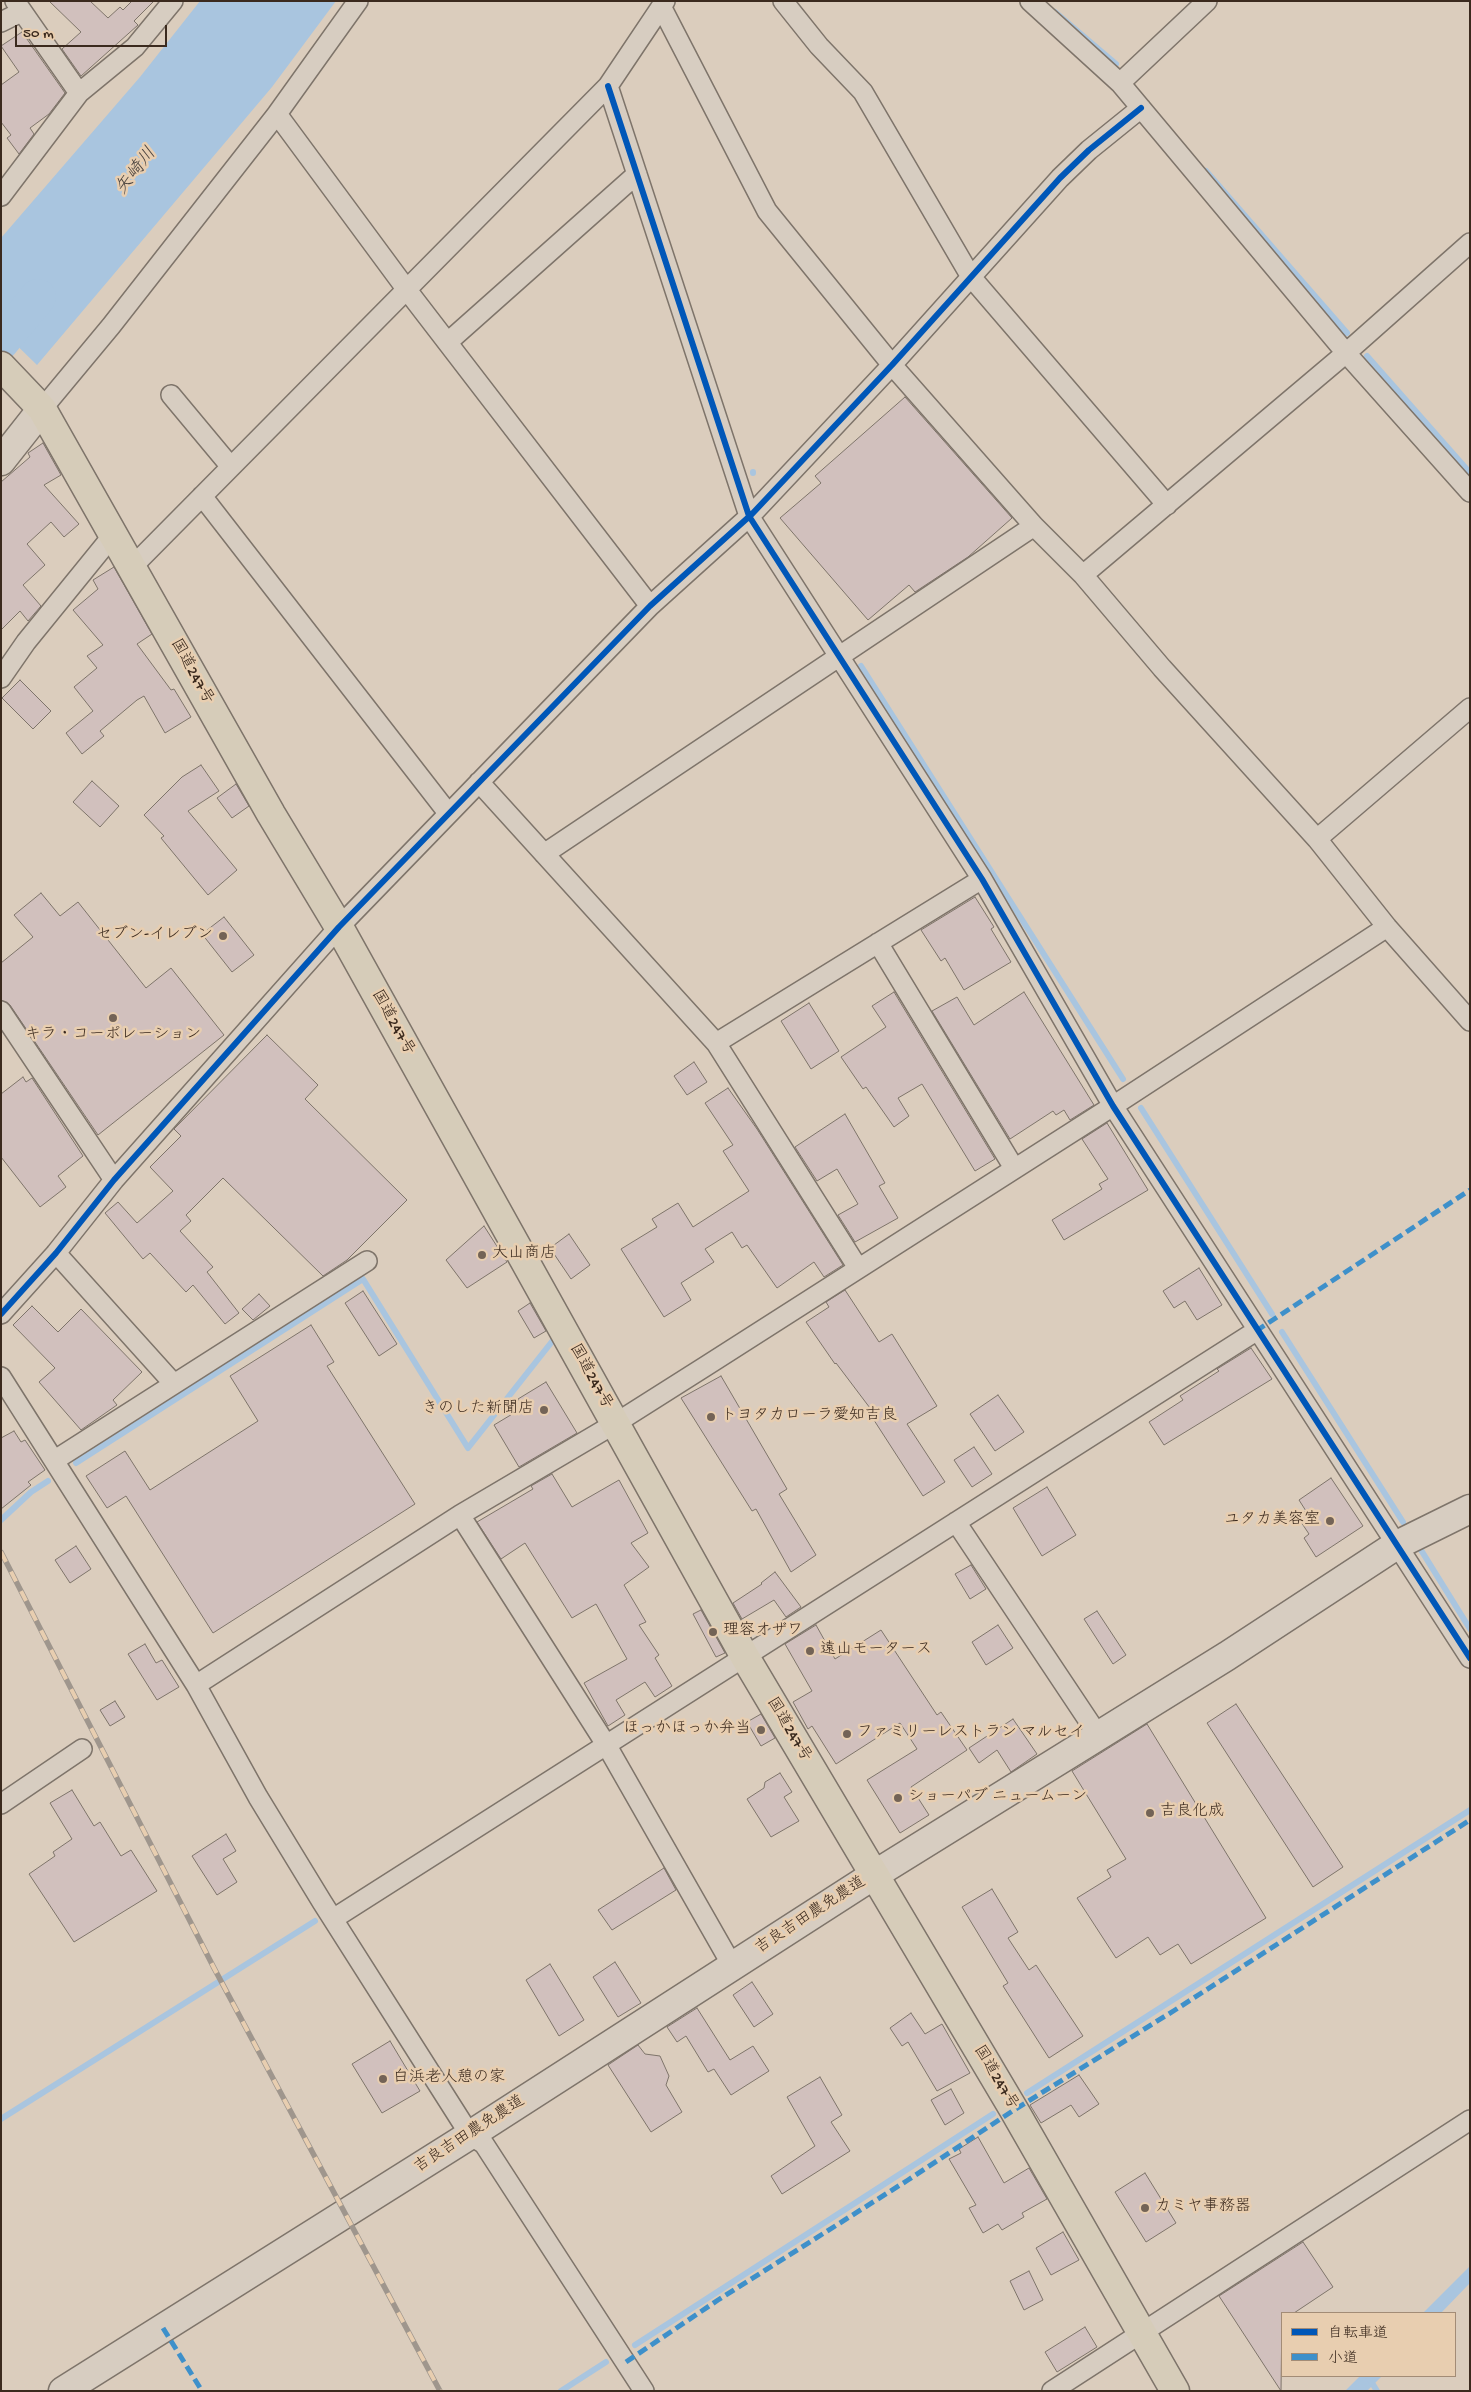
<!DOCTYPE html>
<meta charset="utf-8">
<style>
body{margin:0}
#map{position:relative;width:1471px;height:2392px;overflow:hidden;background:#dbcdbd;font-family:"Gochi Hand","Klee One",sans-serif}
canvas{display:block}
.frame{position:absolute;inset:0;border:2px solid #3b2a1e;pointer-events:none}
.legend{position:absolute;left:1281px;top:2312px;width:175px;height:65px;box-sizing:border-box;background:#e8ceb0;border:1px solid #a38c76;margin:0;padding:6px 9px;list-style:none;font-size:15px;color:#3b2a1e}
.legend li{display:flex;align-items:center;gap:10px;height:25px}
.legend b{width:25px;border:1px solid #a38c76}
.scale{position:absolute;left:15px;top:25px;width:152px;height:22px;box-sizing:border-box;border:2px solid #3b2a1e;border-top:0;padding-left:6px;font-size:15px;line-height:18px;white-space:nowrap;color:#3b2a1e;-webkit-text-stroke:4px #e8ceb0;paint-order:stroke}
</style>
<div id="map">
<canvas width="1471" height="2392"></canvas>
<div class="frame"></div>
<ul class="legend">
<li><b style="height:6px;background:#0057b8"></b>自転車道</li>
<li><b style="height:6px;background:#3e90ca"></b>小道</li>
</ul>
<div class="scale">50 m</div>
</div>
<script>
const g = document.querySelector('canvas').getContext('2d');
g.lineJoin = 'round';
function fillPath(path, color) {
  g.fillStyle = color;
  g.fill(path, 'evenodd');
}
function poly(rows) {
  const path = new Path2D();
  for (const r of rows) {
    path.moveTo(r[0], r[1]);
    for (let i = 2; i < r.length; i += 2) path.lineTo(r[i], r[i + 1]);
  }
  return path;
}
function trace(path, color, width, dash) {
  g.strokeStyle = color;
  g.lineWidth = width;
  g.lineCap = dash ? 'butt' : 'round';
  g.setLineDash(dash || []);
  g.stroke(path);
}
function label(font, color, halo, rows, align = 'center') {
  g.font = font + ' "Gochi Hand","Klee One",sans-serif';
  g.lineWidth = 5;
  g.setLineDash([]);
  g.textBaseline = 'middle';
  g.strokeStyle = halo;
  g.fillStyle = color;
  for (const [text, x, y, turn = 0] of rows) {
    g.save();
    g.translate(x, y);
    g.rotate((+turn || 0) * Math.PI / 180);
    g.textAlign = isNaN(turn) ? turn : align;
    if (halo) g.strokeText(text, 0, 0);
    g.fillText(text, 0, 0);
    g.restore();
  }
}
const water = poly([
 [200,1,336,1,272,87,37,365,1,330,1,238,140,77],
 [1470,2266,1470,2283,1441,2313,1423,2313],
 [1360,2376,1382,2376,1367,2391,1345,2391]
]);
const stream = poly([
 [1055,12,1116,64],
 [1206,171,1347,333],
 [1367,356,1470,473],
 [753,472,753,473],
 [861,666,1123,1079],
 [1141,1108,1272,1314],
 [1282,1332,1403,1522],
 [76,1463,363,1279,468,1448,554,1339],
 [1,1520,31,1492,48,1481],
 [1421,1550,1470,1629],
 [1027,2093,1470,1810],
 [1,2119,315,1921],
 [635,2345,993,2114],
 [1369,2378,1377,2391],
 [561,2391,606,2362]
]);
const river = poly([
 [1,342,38,297]
]);
const building = poly([
 [49,1,90,1,108,18,120,7,123,10,132,1,154,1,134,21,138,25,81,76,62,49,81,32,49,1],
 [22,32,65,93,49,114,30,128,34,134,19,154,7,138,11,135,1,122,1,85,19,72,1,46,22,32],
 [905,397,1012,518,968,557,915,592,909,585,868,620,780,518,821,483,815,476,905,397],
 [43,443,61,475,44,485,79,524,64,537,51,522,27,544,45,565,23,585,41,606,28,621,20,611,1,630,1,482,30,457,28,453,43,443],
 [114,567,152,634,137,644,171,690,174,689,191,717,165,733,144,696,137,700,100,731,104,736,82,754,66,733,93,711,74,687,97,668,87,656,103,645,73,610,98,589,93,580,114,567],
 [20,680,51,711,33,729,2,698,20,680],
 [201,765,219,791,188,811,237,870,208,895,161,838,164,836,144,815,182,777,201,765],
 [92,781,119,806,100,827,73,802,92,781],
 [236,784,249,806,232,818,217,798,236,784],
 [41,893,60,916,78,902,146,988,171,968,224,1035,98,1135,10,1005,1,1000,1,963,33,937,14,915,41,893],
 [975,897,994,927,991,929,1011,962,964,990,945,958,941,961,921,930,975,897],
 [224,917,254,955,232,972,202,934,224,917],
 [894,992,995,1159,975,1171,922,1084,898,1098,909,1116,894,1127,866,1087,863,1089,841,1057,886,1027,872,1006,894,992],
 [1024,992,1094,1105,1070,1120,1064,1110,1056,1115,1053,1111,1010,1139,932,1011,957,997,974,1025,1024,992],
 [809,1003,839,1051,811,1069,781,1021,809,1003],
 [267,1035,318,1085,305,1099,407,1200,347,1260,323,1276,223,1178,186,1215,191,1221,180,1231,213,1267,207,1272,239,1313,225,1324,193,1285,186,1292,150,1253,143,1259,105,1213,118,1202,137,1223,173,1191,150,1167,181,1136,174,1129,267,1035],
 [694,1062,707,1082,687,1095,674,1076,694,1062],
 [23,1077,26,1082,32,1078,83,1156,58,1176,66,1187,40,1207,1,1157,1,1094,23,1077],
 [728,1088,757,1129,843,1265,824,1277,814,1262,777,1288,747,1245,742,1248,732,1232,705,1249,714,1262,681,1283,691,1300,664,1317,621,1249,657,1227,652,1219,678,1203,693,1227,749,1191,723,1151,733,1145,705,1103,728,1088],
 [845,1114,885,1183,879,1186,898,1218,855,1242,838,1215,858,1204,837,1169,817,1181,795,1147,845,1114],
 [1107,1123,1148,1190,1064,1240,1052,1220,1102,1189,1099,1184,1108,1179,1082,1139,1107,1123],
 [484,1226,507,1262,467,1288,446,1260,484,1226],
 [569,1234,590,1265,571,1279,550,1248,569,1234],
 [1199,1268,1222,1305,1197,1320,1185,1301,1174,1308,1163,1291,1199,1268],
 [845,1290,879,1342,892,1334,937,1406,907,1424,945,1482,923,1496,870,1414,873,1412,836,1363,835,1364,806,1322,829,1307,826,1302,845,1290],
 [363,1291,397,1344,379,1356,345,1303,363,1291],
 [259,1294,270,1306,253,1320,242,1309,259,1294],
 [530,1303,546,1331,534,1338,518,1311,530,1303],
 [32,1306,58,1332,81,1309,142,1372,113,1400,117,1405,81,1430,39,1382,55,1368,13,1325,32,1306],
 [311,1325,334,1362,327,1366,415,1504,213,1633,126,1496,107,1508,86,1476,125,1451,150,1490,258,1421,230,1376,311,1325],
 [1251,1348,1272,1379,1164,1445,1149,1422,1183,1400,1180,1396,1219,1371,1217,1369,1251,1348],
 [721,1376,787,1489,779,1494,816,1555,791,1572,756,1509,752,1511,681,1398,721,1376],
 [546,1382,577,1433,519,1467,494,1425,524,1407,518,1399,546,1382],
 [998,1395,1024,1432,995,1451,970,1414,998,1395],
 [14,1431,21,1442,25,1440,45,1470,28,1482,31,1485,1,1509,1,1438,14,1431],
 [974,1447,992,1474,972,1487,954,1460,974,1447],
 [552,1474,572,1507,619,1480,648,1533,631,1543,649,1567,624,1585,646,1622,639,1625,659,1655,655,1658,672,1686,655,1697,645,1682,616,1700,625,1715,608,1726,584,1683,627,1659,596,1604,572,1618,525,1543,501,1559,477,1522,533,1489,531,1486,552,1474],
 [1331,1478,1363,1526,1316,1557,1304,1538,1309,1534,1297,1516,1306,1511,1299,1500,1331,1478],
 [1047,1487,1076,1535,1042,1556,1013,1508,1047,1487],
 [76,1546,91,1569,70,1583,55,1560,76,1546],
 [971,1565,986,1589,970,1599,955,1574,971,1565],
 [775,1572,801,1607,786,1617,774,1600,742,1619,733,1603,762,1584,761,1583,775,1572],
 [701,1610,725,1653,716,1657,693,1614,701,1610],
 [1097,1611,1126,1655,1113,1664,1084,1619,1097,1611],
 [816,1625,835,1659,881,1630,937,1715,941,1712,967,1750,911,1787,929,1815,900,1833,867,1780,917,1749,900,1723,836,1764,812,1726,808,1729,793,1702,812,1691,785,1644,816,1625],
 [998,1625,1013,1648,986,1665,972,1642,998,1625],
 [145,1644,156,1663,162,1660,179,1687,157,1700,128,1654,145,1644],
 [115,1701,125,1717,110,1726,100,1710,115,1701],
 [1236,1704,1343,1867,1313,1887,1207,1723,1236,1704],
 [761,1714,775,1738,761,1746,747,1722,761,1714],
 [1013,1719,1037,1754,1011,1772,997,1750,979,1763,969,1748,1013,1719],
 [1147,1724,1266,1918,1191,1964,1178,1944,1160,1955,1148,1937,1116,1958,1077,1898,1111,1877,1107,1870,1126,1859,1072,1771,1147,1724],
 [780,1773,792,1792,784,1797,799,1821,771,1837,747,1799,764,1788,765,1782,780,1773],
 [72,1790,94,1826,100,1822,121,1856,131,1850,157,1891,74,1942,29,1874,55,1856,53,1852,72,1839,50,1803,72,1790],
 [226,1834,236,1851,223,1859,237,1882,217,1895,192,1856,226,1834],
 [664,1868,676,1890,612,1930,598,1910,664,1868],
 [992,1889,1018,1932,1008,1938,1029,1970,1036,1965,1083,2036,1049,2058,1003,1986,1008,1983,962,1907,992,1889],
 [615,1962,641,2003,618,2017,593,1977,615,1962],
 [550,1964,584,2020,559,2036,526,1980,550,1964],
 [752,1982,773,2014,754,2027,733,1995,752,1982],
 [697,2008,730,2060,753,2046,769,2071,731,2095,714,2069,708,2072,686,2036,677,2042,667,2027,697,2008],
 [911,2013,925,2034,942,2024,970,2073,937,2091,908,2042,902,2046,890,2028,911,2013],
 [390,2041,420,2091,382,2113,352,2064,390,2041],
 [638,2045,645,2054,660,2056,669,2076,666,2085,682,2112,651,2132,608,2065,638,2045],
 [1079,2075,1099,2104,1079,2117,1071,2105,1041,2123,1030,2105,1079,2075],
 [820,2077,842,2115,831,2122,850,2151,782,2194,771,2176,815,2146,787,2097,820,2077],
 [951,2089,964,2113,945,2125,931,2100,951,2089],
 [978,2137,1004,2183,1029,2168,1047,2199,1022,2213,1024,2217,1002,2230,998,2224,983,2233,969,2208,976,2205,949,2159,961,2153,959,2149,978,2137],
 [1145,2173,1176,2223,1146,2242,1115,2192,1145,2173],
 [1063,2232,1079,2260,1051,2275,1036,2248,1063,2232],
 [1303,2242,1333,2287,1294,2313,1282,2313,1281,2391,1219,2296,1303,2242],
 [1029,2271,1043,2300,1024,2310,1010,2281,1029,2271],
 [1085,2327,1097,2347,1057,2372,1045,2352,1085,2327]
]);
const street = poly([
 [15,1,79,93],
 [783,1,819,46,863,92,971,277,1167,505],
 [1030,1,1120,83,1346,353,1470,492],
 [662,8,767,211,892,365,1034,526,1083,575,1162,668,1317,839,1387,927,1470,1021],
 [1,22,21,12],
 [1120,83,1207,1],
 [608,86,749,516,982,879,1113,1106,1470,1658],
 [277,114,407,290,650,606],
 [1,196,79,93,135,47,173,1],
 [448,342,637,174],
 [171,395,231,467],
 [42,409,111,326,277,114,358,1],
 [202,496,448,813],
 [132,567,608,86,665,1],
 [1083,575,1346,353,1470,243],
 [1,678,26,642,113,535],
 [479,782,716,1043,858,1268],
 [1317,839,1470,708],
 [544,854,1034,526],
 [878,943,1014,1168],
 [1,1011,114,1180],
 [716,1043,982,879],
 [56,1253,174,1384],
 [1,1314,56,1253,114,1180,339,927,650,606,752,514,892,365,1060,178,1089,150,1141,108],
 [1,1377,196,1685,258,1797,322,1902,470,2135,484,2144,644,2391],
 [55,1460,367,1261],
 [460,1515,607,1746,733,1967],
 [956,1522,1098,1735],
 [196,1685,460,1515,616,1423,706,1366,1113,1106,1387,927],
 [1,1804,82,1749],
 [333,1919,1256,1331],
 [1052,2391,1470,2120]
]);
const secondary = poly([
 [1,461,42,409],
 [63,2391,470,2135,874,1875,1227,1656,1395,1546,1470,1509]
]);
const highway = poly([
 [1,366,42,409,271,814,339,927,745,1657,1014,2110,1175,2391]
]);
const rail = poly([
 [1,1552,214,1968,440,2391]
]);
const quiet = poly([
 [1256,1331,1470,1190],
 [163,2328,202,2391],
 [626,2362,718,2300,908,2180,1014,2110,1175,2010,1470,1820]
]);
const cycleway = poly([
 [608,86,749,516,982,879,1113,1106,1470,1658],
 [1,1314,56,1253,114,1180,339,927,650,606,752,514,892,365,1060,178,1089,150,1141,108]
]);
const markers = [
 [223,936,5,"#736356"],
 [113,1018,5,"#736356"],
 [482,1255,5,"#736356"],
 [544,1410,5,"#736356"],
 [711,1417,5,"#736356"],
 [1330,1521,5,"#736356"],
 [713,1632,5,"#736356"],
 [810,1651,5,"#736356"],
 [761,1730,5,"#736356"],
 [847,1734,5,"#736356"],
 [898,1798,5,"#736356"],
 [1150,1813,5,"#736356"],
 [383,2079,5,"#736356"],
 [1145,2208,5,"#736356"]
];
const streetNames = [
 ["国道247号",191,672,61],
 ["国道247号",392,1023,61],
 ["国道247号",590,1377,61],
 ["国道247号",788,1730,59],
 ["吉良吉田農免農道",811,1916,-33],
 ["国道247号",995,2078,59],
 ["吉良吉田農免農道",470,2135,-33]
];
const poiNames = [
 ["セブン-イレブン",213,936,"right"],
 ["キラ・コーポレーション",113,1036,"center"],
 ["大山商店",492,1255],
 ["きのした新聞店",534,1410,"right"],
 ["トヨタカローラ愛知吉良",721,1417],
 ["ユタカ美容室",1320,1521,"right"],
 ["理容オザワ",723,1632],
 ["遠山モータース",820,1651],
 ["ほっかほっか弁当",751,1730,"right"],
 ["ファミリーレストラン マルセイ",857,1734],
 ["ショーパブ ニュームーン",908,1798],
 ["吉良化成",1160,1813],
 ["白浜老人憩の家",393,2079],
 ["カミヤ事務器",1155,2208]
];
const waterNames = [
 ["矢崎川",137,172,-52]
];
fillPath(water, '#a9c5df');
trace(stream, '#a9c5df', 6);
trace(river, '#a9c5df', 36);
fillPath(building, '#d1c0bd');
trace(building, '#7e746a', 1);
trace(street, '#7e746a', 22);
trace(secondary, '#7e746a', 31);
trace(highway, '#7e746a', 31);
trace(street, '#d7cdc1', 19);
trace(secondary, '#d7cdc1', 28);
trace(highway, '#d6ccb9', 28);
trace(rail, '#9f968d', 5.5);
trace(rail, '#e8ceb0', 4, [11]);
trace(quiet, '#3e90ca', 5, [10, 5]);
trace(cycleway, '#0057b8', 6);
for (const [x, y, r, color] of markers) {
  const dot = new Path2D();
  dot.arc(x, y, r, 0, 2 * Math.PI);
  g.fillStyle = color;
  g.fill(dot);
  trace(dot, '#e8ceb0', 2);
}
label('16px', '#3b2a1e', '#e8ceb0', streetNames);
label('16px', '#3b2a1e', '#e8ceb0', poiNames, 'left');
label('italic 18px', '#48413d', '#e8ceb0', waterNames);
</script>
